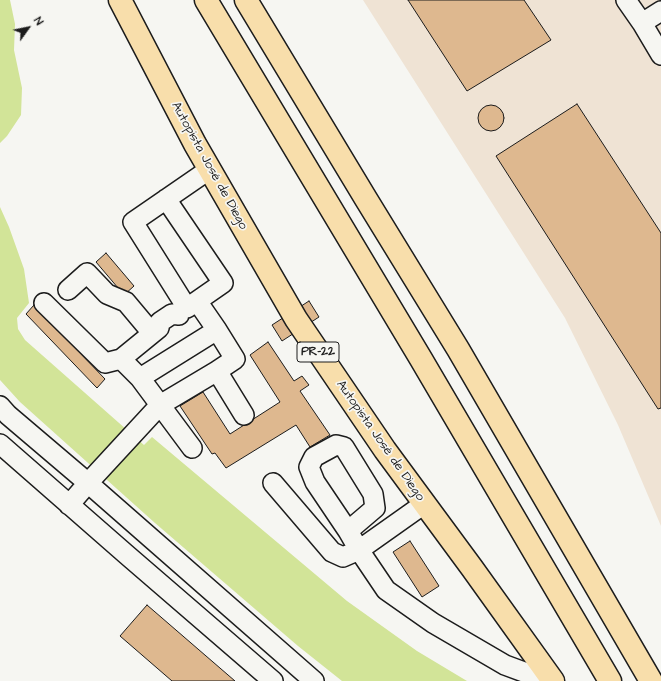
<!DOCTYPE html>
<meta charset="utf-8">
<style>
body{margin:0}
#map{position:relative;width:661px;height:681px;overflow:hidden;background:#f6f6f2;font-family:"Architects Daughter",sans-serif}
canvas{display:block}
.north{position:absolute;left:8px;top:8px;width:40px;height:40px;-webkit-text-stroke:3px #f6f6f2;paint-order:stroke;rotate:57deg;font-size:11px;font-weight:700;line-height:16px;text-align:center;color:#1c1c1c}
.north::after{content:'';display:block;margin:auto;width:14px;height:18px;background:#1c1c1c;clip-path:polygon(50% 0,100% 100%,50% 72%,0 100%)}
</style>
<div id="map">
<canvas width="661" height="681"></canvas>
<div class="north">N</div>
</div>
<script>
const g = document.querySelector('canvas').getContext('2d');
g.lineJoin = 'round';
function fillPath(path, color) {
  g.fillStyle = color;
  g.fill(path, 'evenodd');
}
function poly(rows) {
  const path = new Path2D();
  for (const r of rows) {
    if (r.length === 3) {
      path.moveTo(r[0] + r[2], r[1]);
      path.arc(r[0], r[1], r[2], 0, 2 * Math.PI);
      continue;
    }
    path.moveTo(r[0], r[1]);
    for (let i = 2; i < r.length; i += 2) path.lineTo(r[i], r[i + 1]);
  }
  return path;
}
function trace(path, color, width, dash) {
  g.strokeStyle = color;
  g.lineWidth = width;
  g.lineCap = dash ? 'butt' : 'round';
  g.setLineDash(dash || []);
  g.stroke(path);
}
function label(font, color, halo, rows, align = 'center') {
  g.font = font + ' "Architects Daughter",sans-serif';
  g.lineWidth = 3.5;
  g.setLineDash([]);
  g.textBaseline = 'middle';
  g.strokeStyle = halo;
  g.fillStyle = color;
  for (const [text, x, y, turn = 0] of rows) {
    g.save();
    g.translate(x, y);
    g.rotate((+turn || 0) * Math.PI / 180);
    g.textAlign = isNaN(turn) ? turn : align;
    if (halo) g.strokeText(text, 0, 0);
    g.fillText(text, 0, 0);
    g.restore();
  }
}
const built = poly([
 [363,0,661,0,661,526,618,425,565,318]
]);
const green = poly([
 [0,0,10,0,15,24,14,50,22,88,21,115,7,136,0,143],
 [0,207,9,227,24,269,29,303,17,318,18,329,25,340,144,445,152,437,347,601,417,651,467,681,342,681,298,646,155,523,20,402,0,380]
]);
const building = poly([
 [408,0,524,0,551,40,467,91,408,0],
 [577,104,661,233,661,408,658,409,496,156,577,104],
 [491,118,13],
 [106,253,134,286,124,295,96,262,106,253],
 [309,301,319,317,282,341,272,325,309,301],
 [34,305,105,379,97,388,26,314,34,305],
 [268,342,294,381,302,376,309,385,300,391,330,435,310,447,296,425,226,468,215,453,212,454,180,406,203,392,230,434,280,402,250,355,268,342],
 [410,541,439,586,422,597,393,552,410,541],
 [147,605,235,681,172,681,120,636,147,605]
]);
const minor = poly([
 [626,0,642,23],
 [661,11,642,23,661,55],
 [166,199,223,283,187,308,133,222,210,169],
 [68,290,87,273,107,294,126,302,152,333],
 [44,303,105,363,121,359],
 [179,315,172,314,160,322,159,328,121,359,140,378,192,448],
 [217,371,244,415],
 [140,378,217,330,197,301],
 [0,406,8,415,88,483,314,681],
 [0,444,127,555,273,681],
 [273,483,332,552,343,557,359,550,348,531,315,482,309,467,314,457,336,445,344,447,373,494,375,508,348,531],
 [424,504,359,550,386,590,433,623,505,665,548,681],
 [69,505,88,483,160,405,217,371,235,359,217,330]
]);
const highway = poly([
 [120,0,195,144,296,319,385,450,472,568,553,681],
 [206,0,421,359,610,681],
 [246,0,366,199,458,349,651,681]
]);
const shields = [
 [318,352,42]
];
const shieldNames = [
 ["PR-22",318,352]
];
const streetNames = [
 ["Autopista José de Diego",209,166,61],
 ["Autopista José de Diego",380,441,55]
];
fillPath(built, '#efe3d4');
fillPath(green, '#d2e498');
fillPath(building, '#deb88f');
trace(building, '#1c1c1c', 1);
trace(minor, '#1c1c1c', 22);
trace(highway, '#1c1c1c', 25);
trace(minor, '#f6f6f2', 19);
trace(highway, '#f8deab', 22);
for (const [x, y, w] of shields) {
  const box = new Path2D();
  box.roundRect(x - w / 2, y - 10, w, 20, 3);
  g.fillStyle = '#f6f6f2';
  g.fill(box);
  trace(box, '#1c1c1c', 1);
}
label('bold 12px', '#1c1c1c', null, shieldNames);
label('13px', '#1c1c1c', '#f6f6f2', streetNames);
</script>
